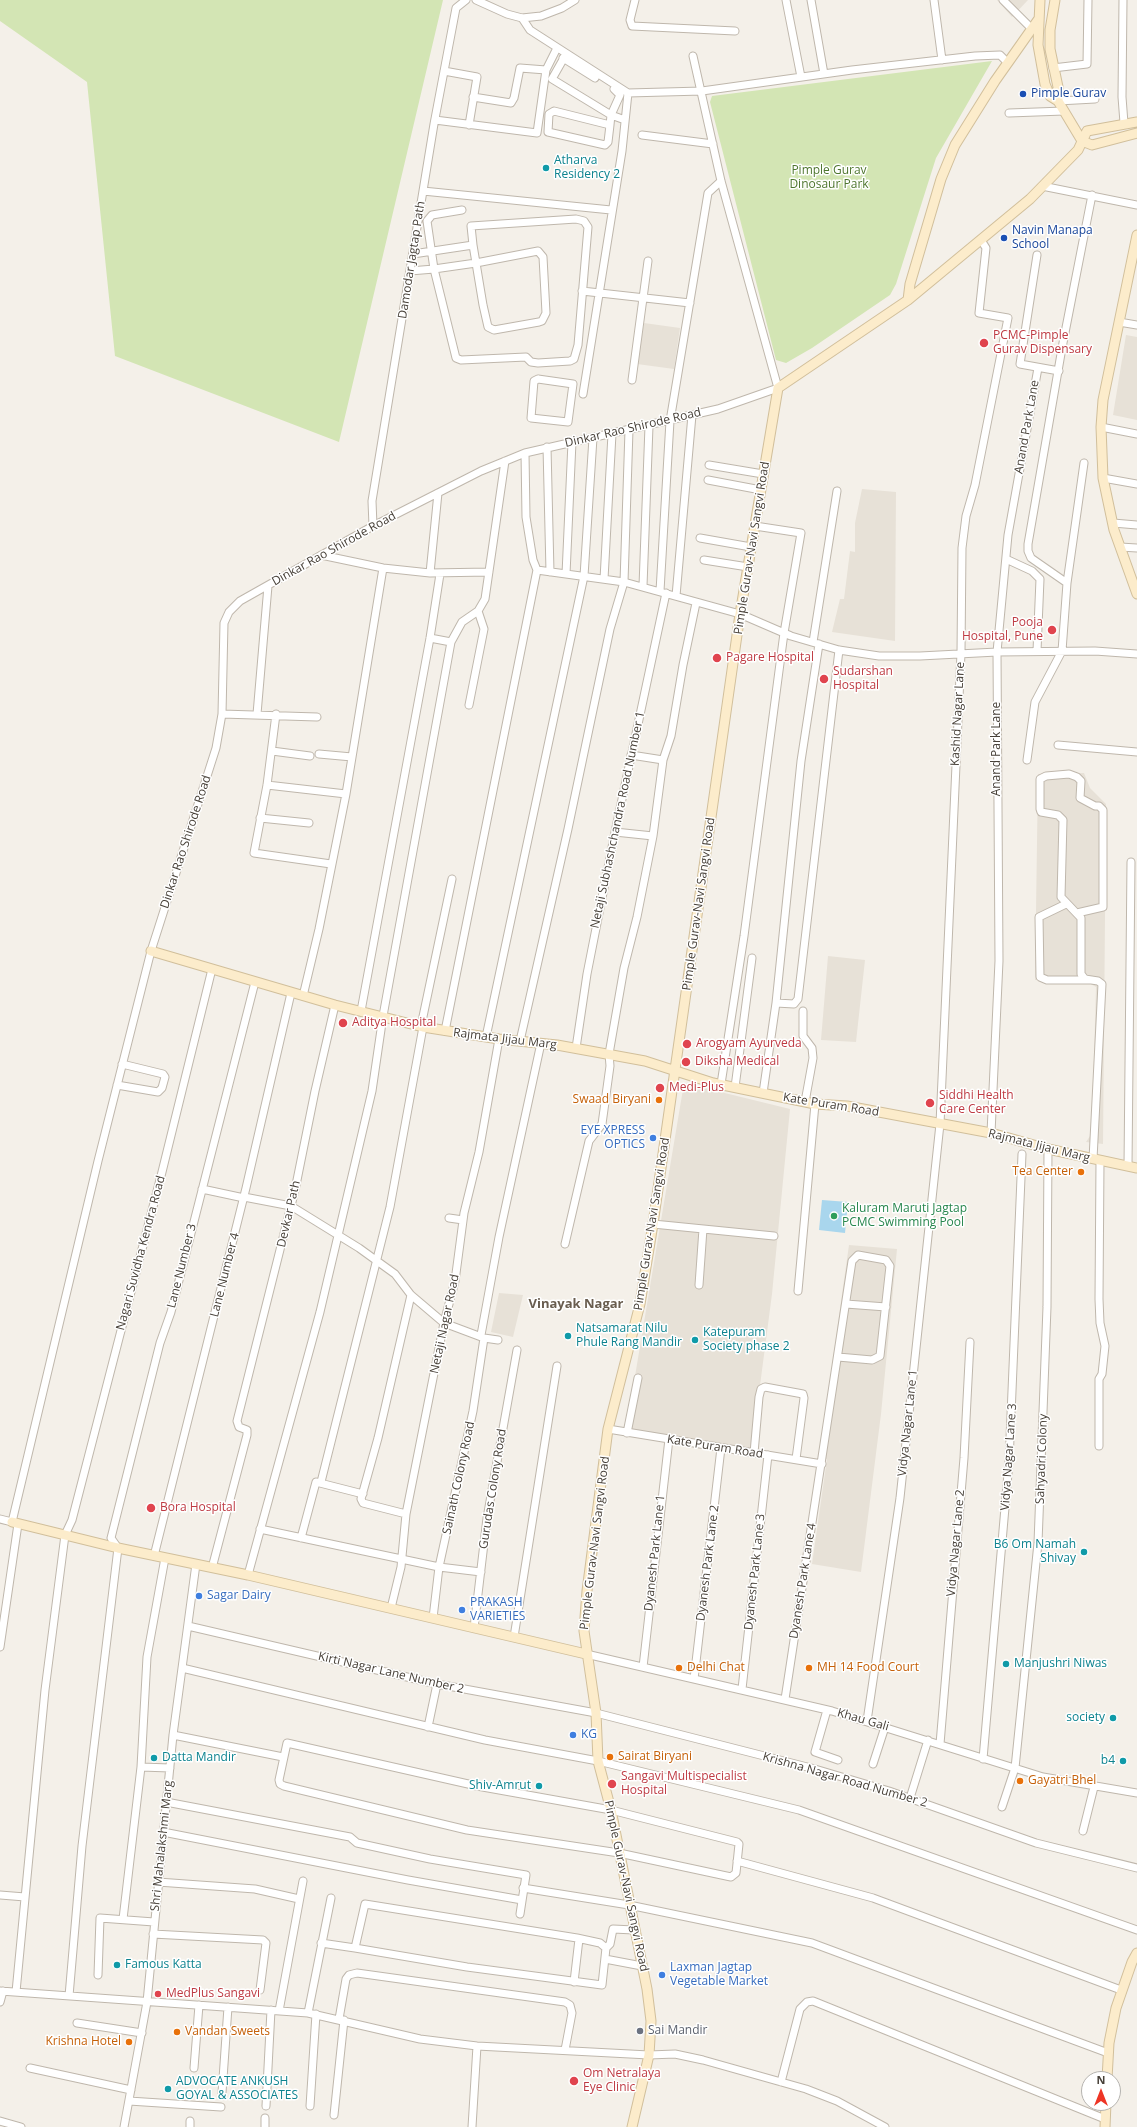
<!DOCTYPE html>
<style>
body{margin:0}
#map{position:relative;width:1137px;height:2127px;overflow:hidden;background:#f4f0e9;font-family:"Open Sans",sans-serif}
canvas{display:block}
.north{position:absolute;left:1081px;top:2071px;width:40px;height:40px;box-sizing:border-box;background:#fff;border:1px solid #b5b3af;border-radius:50%;rotate:0deg;font-size:11px;font-weight:700;line-height:16px;text-align:center;color:#474038}
.north::after{content:'';display:block;margin:auto;width:14px;height:18px;background:#ee3525;clip-path:polygon(50% 0,100% 100%,50% 72%,0 100%)}
</style>
<div id="map">
<canvas width="1137" height="2127"></canvas>
<div class="north">N</div>
</div>
<script>
const g = document.querySelector('canvas').getContext('2d');
g.lineJoin = 'round';
function fillPath(path, color) {
  g.fillStyle = color;
  g.fill(path, 'evenodd');
}
function poly(rows) {
  const path = new Path2D();
  for (const r of rows) {
    path.moveTo(r[0], r[1]);
    for (let i = 2; i < r.length; i += 2) path.lineTo(r[i], r[i + 1]);
  }
  return path;
}
function trace(path, color, width, dash) {
  g.strokeStyle = color;
  g.lineWidth = width;
  g.lineCap = dash ? 'butt' : 'round';
  g.setLineDash(dash || []);
  g.stroke(path);
}
function label(font, color, halo, rows, align = 'center') {
  g.font = font + ' "Open Sans",sans-serif';
  g.lineWidth = 3;
  g.setLineDash([]);
  g.textBaseline = 'middle';
  g.strokeStyle = halo;
  g.fillStyle = color;
  for (const [text, x, y, turn = 0] of rows) {
    g.save();
    g.translate(x, y);
    g.rotate((+turn || 0) * Math.PI / 180);
    g.textAlign = isNaN(turn) ? turn : align;
    if (halo) g.strokeText(text, 0, 0);
    g.fillText(text, 0, 0);
    g.restore();
  }
}
const residential = poly([
 [997,0,1028,0,1012,17],
 [644,323,680,328,674,369,637,364],
 [1126,335,1137,337,1137,420,1113,415],
 [862,489,896,492,895,641,832,632,840,599,844,599,850,551,855,552,855,523],
 [1084,773,1090,788,1106,804,1103,1144,1086,1142,1092,1133,1096,987,1089,983,1035,980,1038,774],
 [828,956,865,960,856,1042,821,1040],
 [684,1083,790,1109,772,1294,751,1454,625,1436],
 [849,1245,897,1249,881,1414,861,1572,812,1564,827,1459,819,1457],
 [499,1293,523,1295,513,1337,491,1332]
]);
const green = poly([
 [0,0,443,0,339,442,115,356,87,82,0,21],
 [992,61,936,158,896,284,890,295,812,348,786,363,776,360,710,102,712,96]
]);
const water = poly([
 [822,1200,848,1202,845,1233,819,1230]
]);
const street = poly([
 [476,0,507,14,522,18,541,16,562,8,575,0],
 [635,0,630,20,632,26,735,31],
 [786,0,801,77],
 [811,0,824,74],
 [934,0,942,60],
 [1003,0,1032,29],
 [1123,0,1122,97,1124,123],
 [522,18,530,30,628,93,702,91,852,70,975,56,1000,55,1007,62],
 [565,56,552,79,611,115,625,120],
 [563,58,595,78],
 [1053,68,1087,64,1088,0],
 [444,71,477,77,469,125],
 [473,97,511,103,514,98,520,68,546,70],
 [1058,101,1095,99],
 [1009,113,1064,111],
 [435,120,537,133,546,70,557,48],
 [610,125,608,142,605,145,548,132,549,114,554,111,610,125,611,115,620,95,614,89],
 [642,135,713,144],
 [1042,186,1137,205],
 [423,191,611,210],
 [413,254,473,245],
 [1037,255,1020,364,1059,371],
 [410,271,434,269,476,263,538,251,543,257,546,313,542,321,539,322,494,330,488,327,483,305,473,245,471,226,576,219,584,221,588,227,578,345,574,359,570,361,538,363,531,362,526,357,461,360,456,358,434,269,427,221,432,215,462,210],
 [582,291,690,303],
 [1119,322,1137,325],
 [538,379,573,384,568,422,531,418,534,381,538,379],
 [632,380,648,261],
 [583,394,622,151,628,93],
 [1101,427,1137,434],
 [547,447,550,572],
 [709,465,763,474],
 [1103,478,1137,484],
 [708,480,761,490],
 [1113,523,1137,525],
 [373,526,372,501,434,124,456,8,466,0],
 [700,538,751,547],
 [1120,547,1137,548],
 [321,555,383,568,430,573,489,572],
 [1006,559,1032,571,1040,579,1037,651],
 [704,560,748,567],
 [537,570,624,582,740,614,791,636,839,650,879,656,920,656,997,652,1095,651,1137,654],
 [430,573,438,493],
 [566,574,572,442],
 [604,579,612,434],
 [1067,583,1084,463],
 [643,586,649,426],
 [660,591,670,421,708,193,721,181],
 [676,596,692,415],
 [430,638,451,642],
 [813,642,837,491],
 [469,705,484,629,478,611],
 [222,714,317,717],
 [257,714,268,586],
 [276,714,267,785,254,853,331,864],
 [1058,745,1137,752],
 [272,751,310,756],
 [319,754,352,757],
 [631,755,663,760],
 [1027,760,1035,702,1062,651,1067,583,1031,558,1028,551,1028,544,1062,348,1092,195],
 [267,785,346,794],
 [260,818,309,823],
 [615,832,653,836],
 [1066,904,1039,917,1040,977,1047,980,1088,980],
 [1077,913,1103,907,1103,810,1099,806,1095,806,1080,798,1081,781,1077,777,1069,774,1046,776,1040,779,1040,809,1041,812,1058,815,1063,820,1061,897,1081,918,1081,974,1085,979,1098,981,1102,984,1093,1159],
 [303,996,319,929,346,794,383,568],
 [776,1003,801,761,819,644],
 [361,1011,430,638,440,574],
 [803,1011,803,1036,812,1048,813,1058,805,1102],
 [421,1026,452,879],
 [445,1031,537,570,533,560,526,517,525,453],
 [486,1037,584,576,593,438],
 [520,1041,568,829,610,629,624,582,629,430],
 [576,1048,587,974,615,832,666,593],
 [721,1084,744,936,784,633,801,533,755,526],
 [117,1085,158,1092,162,1088,165,1077,163,1074,122,1064],
 [735,1087,752,958],
 [763,1093,776,1003,794,1004,798,999,839,650],
 [991,1133,999,961,997,652,1008,535,1038,368],
 [1128,1166,1131,862],
 [202,1189,244,1198],
 [244,1197,291,1206,359,1248,395,1274,411,1295,444,1323,484,1338,498,1340],
 [449,1218,463,1220],
 [653,1224,774,1236],
 [565,1244,589,1141,602,1124,610,1066,609,1054,624,968,637,917,653,836,663,760,671,736,683,665,696,603],
 [699,1285,703,1229],
 [798,1291,815,1104],
 [846,1304,886,1307],
 [481,1335,499,1237,541,1043],
 [608,1429,822,1464],
 [627,1433,638,1378],
 [1099,1446,1099,1379,1102,1374,1105,1346,1100,1323,1099,1299,1100,1161],
 [754,1453,759,1397,761,1389,765,1387,803,1394,804,1398,796,1459],
 [321,1482,390,1207,423,1027],
 [406,1514,363,1503,361,1499,378,1438,411,1295],
 [0,1519,12,1522,98,1161,151,951,216,748,222,714,224,623,229,612,240,601,373,526,481,471,525,453,718,409,778,388,721,181,693,56],
 [260,1529,439,1567,481,1572],
 [301,1538,316,1482,363,1494],
 [154,1556,246,1188,291,993],
 [212,1568,247,1435,247,1430,239,1427,237,1421,295,1190,315,1091,335,1005],
 [248,1575,320,1312,372,1091,383,1016,451,642,462,622,478,611,485,599,505,461],
 [391,1608,401,1567,406,1514,444,1323,455,1281,464,1213,479,1152,499,1039],
 [433,1618,439,1567,473,1411,484,1338],
 [188,1626,437,1684,596,1713,815,1769,889,1791,1036,1843,1137,1868],
 [474,1628,487,1518,517,1350],
 [514,1637,557,1366],
 [0,1647,18,1524],
 [586,1654,832,1711,1043,1777,1137,1793],
 [643,1667,669,1439],
 [182,1668,485,1740,598,1761,799,1810,1137,1930],
 [694,1679,721,1448],
 [742,1689,768,1455],
 [785,1699,852,1261,858,1255,886,1260,890,1266,880,1356,872,1360,838,1357],
 [827,1710,815,1752,838,1760],
 [867,1721,900,1498,940,1124,961,653,962,548,966,516,975,485,1008,318,979,313,986,248,981,240],
 [428,1727,437,1684],
 [173,1735,283,1757],
 [287,1743,477,1786,611,1810,737,1842,739,1844,736,1873,731,1877,619,1853,467,1830,284,1786,280,1784,279,1780,287,1743],
 [940,1744,964,1458,970,1342],
 [983,1759,1009,1462,1022,1154],
 [873,1764,885,1727],
 [141,1767,170,1768],
 [910,1798,928,1740],
 [166,1802,350,1837,357,1843,430,1859,526,1875,520,1914],
 [1002,1807,1015,1768,1038,1543,1047,1307,1048,1149],
 [1083,1831,1094,1787],
 [163,1832,408,1880,522,1900],
 [737,1861,873,1898,1121,1990],
 [158,1882,255,1889,299,1899],
 [523,1888,629,1905,812,1943,1108,2053],
 [0,1895,25,1897],
 [123,1919,141,1767,147,1657,165,1558],
 [153,1934,263,1940,266,1943,260,1990],
 [321,1943,355,1948,467,1967,602,1985,606,1948,600,1943,577,1938,365,1904,355,1948],
 [606,1948,610,1944,613,1929,634,1930],
 [605,1959,642,1966],
 [98,1975,100,1918,154,1922],
 [574,1982,579,1939],
 [0,1991,308,2013,420,2039,477,2046,649,2055,675,2054,703,2060,806,2089,837,2101,885,2127],
 [16,1992,45,1690,65,1535,72,1520,162,1172,212,969],
 [69,1996,82,1846,118,1548,111,1538,160,1343,171,1312,255,982],
 [0,2002,3,1991],
 [279,2011,303,1881],
 [308,2013,331,1898],
 [339,2019,346,1979,349,1975,357,1973,565,2002,570,2005,572,2013,565,2050],
 [77,2023,142,2033],
 [30,2068,131,2090],
 [194,2068,199,2005],
 [781,2082,800,2009,807,2002,813,2001,1105,2119],
 [222,2093,228,2007],
 [129,2101,221,2107],
 [266,2106,271,2010],
 [310,2106,316,2014],
 [334,2115,344,2020],
 [0,2121,21,2127],
 [124,2127,147,2002,173,1735,196,1564],
 [190,2127,190,2121],
 [265,2127,265,2118],
 [472,2127,477,2046]
]);
const secondary = poly([
 [1040,0,1038,45,1045,84,1050,96,1058,101,1082,141],
 [1055,0,1050,30,1050,49,1058,87,1058,101],
 [1082,141,1092,145,1137,133],
 [1137,235,1103,400,1101,427,1103,478,1114,530,1137,594],
 [908,300,910,284,941,179,955,145,995,81,1038,20],
 [151,951,335,1005,423,1027,499,1039,557,1045,645,1061,713,1083,815,1104,847,1106,991,1133,1048,1149,1137,1168],
 [12,1522,118,1548,248,1575,586,1654],
 [1107,2079,1109,2043,1116,2008,1132,1962,1137,1953],
 [632,2127,649,2055,651,2021,647,1989,611,1810,598,1761,596,1713,584,1631,587,1591,608,1429,640,1304,653,1224,740,614,778,388,908,300,1030,199,1078,150,1087,131,1137,122],
 [1105,2127,1106,2103]
]);
const markers = [
 [1023,94,4,"#1a4fb4"],
 [546,168,4,"#0f9aa8"],
 [1004,238,4,"#1a4fb4"],
 [984,343,5,"#e0444e"],
 [1052,630,5,"#e0444e"],
 [717,658,5,"#e0444e"],
 [824,679,5,"#e0444e"],
 [343,1023,5,"#e0444e"],
 [687,1044,5,"#e0444e"],
 [686,1062,5,"#e0444e"],
 [660,1088,5,"#e0444e"],
 [659,1100,4,"#e8710a"],
 [930,1103,5,"#e0444e"],
 [653,1138,4,"#3f7fe0"],
 [1081,1172,4,"#e8710a"],
 [834,1216,4,"#2e9e5b"],
 [568,1336,4,"#0f9aa8"],
 [695,1340,4,"#0f9aa8"],
 [151,1508,5,"#e0444e"],
 [1084,1552,4,"#0f9aa8"],
 [199,1596,4,"#3f7fe0"],
 [462,1610,4,"#3f7fe0"],
 [1006,1664,4,"#0f9aa8"],
 [679,1668,4,"#e8710a"],
 [809,1668,4,"#e8710a"],
 [1113,1718,4,"#0f9aa8"],
 [573,1735,4,"#3f7fe0"],
 [610,1757,4,"#e8710a"],
 [154,1758,4,"#0f9aa8"],
 [1123,1761,4,"#0f9aa8"],
 [1020,1781,4,"#e8710a"],
 [612,1784,5,"#e0444e"],
 [539,1786,4,"#0f9aa8"],
 [117,1965,4,"#0f9aa8"],
 [662,1975,4,"#3f7fe0"],
 [158,1994,4,"#e0444e"],
 [640,2031,4,"#6b7280"],
 [177,2032,4,"#e8710a"],
 [129,2042,4,"#e8710a"],
 [574,2081,5,"#e0444e"],
 [168,2089,4,"#0f9aa8"]
];
const transitNames = [
 ["Pimple Gurav",1031,94],
 ["Navin Manapa",1012,231],
 ["School",1012,245]
];
const cultureNames = [
 ["Atharva",554,161],
 ["Residency 2",554,175],
 ["Natsamarat Nilu",576,1329],
 ["Phule Rang Mandir",576,1343],
 ["Katepuram",703,1333],
 ["Society phase 2",703,1347],
 ["B6 Om Namah",1076,1545,"right"],
 ["Shivay",1076,1559,"right"],
 ["Manjushri Niwas",1014,1664],
 ["society",1105,1718,"right"],
 ["Datta Mandir",162,1758],
 ["b4",1115,1761,"right"],
 ["Shiv-Amrut",531,1786,"right"],
 ["Famous Katta",125,1965],
 ["ADVOCATE ANKUSH",176,2082],
 ["GOYAL & ASSOCIATES",176,2096]
];
const parkNames = [
 ["Pimple Gurav",829,171],
 ["Dinosaur Park",829,185]
];
const streetNames = [
 ["Damodar Jagtap Path",412,260,-81],
 ["Anand Park Lane",1027,427,-80],
 ["Dinkar Rao Shirode Road",633,428,-13],
 ["Pimple Gurav-Navi Sangvi Road",752,548,-81],
 ["Dinkar Rao Shirode Road",334,549,-29],
 ["Kashid Nagar Lane",958,714,-87],
 ["Anand Park Lane",997,749,-90],
 ["Netaji Subhashchandra Road Number 1",618,820,-78],
 ["Dinkar Rao Shirode Road",186,842,-72],
 ["Pimple Gurav-Navi Sangvi Road",699,904,-82],
 ["Rajmata Jijau Marg",505,1039,7],
 ["Kate Puram Road",831,1105,9],
 ["Rajmata Jijau Marg",1039,1146,14],
 ["Devkar Path",289,1214,-77],
 ["Pimple Gurav-Navi Sangvi Road",652,1224,-81],
 ["Nagari Suvidha Kendra Road",141,1253,-75],
 ["Lane Number 3",182,1266,-76],
 ["Lane Number 4",225,1275,-76],
 ["Netaji Nagar Road",445,1324,-78],
 ["Vidya Nagar Lane 1",908,1423,-84],
 ["Kate Puram Road",715,1447,9],
 ["Vidya Nagar Lane 3",1009,1457,-86],
 ["Sahyadri Colony",1042,1459,-88],
 ["Sainath Colony Road",459,1478,-78],
 ["Gurudas Colony Road",493,1489,-81],
 ["Pimple Gurav-Navi Sangvi Road",595,1543,-83],
 ["Vidya Nagar Lane 2",956,1543,-85],
 ["Dyanesh Park Lane 1",655,1553,-84],
 ["Dyanesh Park Lane 2",708,1563,-83],
 ["Dyanesh Park Lane 3",755,1572,-84],
 ["Dyanesh Park Lane 4",803,1581,-81],
 ["Kirti Nagar Lane Number 2",391,1673,13],
 ["Khau Gali",863,1720,16],
 ["Krishna Nagar Road Number 2",845,1780,16],
 ["Shri Mahalakshmi Marg",162,1846,-84],
 ["Pimple Gurav-Navi Sangvi Road",626,1886,78]
];
const healthNames = [
 ["PCMC-Pimple",993,336],
 ["Gurav Dispensary",993,350],
 ["Pooja",1043,623,"right"],
 ["Hospital, Pune",1043,637,"right"],
 ["Pagare Hospital",726,658],
 ["Sudarshan",833,672],
 ["Hospital",833,686],
 ["Aditya Hospital",352,1023],
 ["Arogyam Ayurveda",696,1044],
 ["Diksha Medical",695,1062],
 ["Medi-Plus",669,1088],
 ["Siddhi Health",939,1096],
 ["Care Center",939,1110],
 ["Bora Hospital",160,1508],
 ["Sangavi Multispecialist",621,1777],
 ["Hospital",621,1791],
 ["MedPlus Sangavi",166,1994],
 ["Om Netralaya",583,2074],
 ["Eye Clinic",583,2088]
];
const foodNames = [
 ["Swaad Biryani",651,1100,"right"],
 ["Tea Center",1073,1172,"right"],
 ["Delhi Chat",687,1668],
 ["MH 14 Food Court",817,1668],
 ["Sairat Biryani",618,1757],
 ["Gayatri Bhel",1028,1781],
 ["Vandan Sweets",185,2032],
 ["Krishna Hotel",121,2042,"right"]
];
const shopNames = [
 ["EYE XPRESS",645,1131,"right"],
 ["OPTICS",645,1145,"right"],
 ["Sagar Dairy",207,1596],
 ["PRAKASH",470,1603],
 ["VARIETIES",470,1617],
 ["KG",581,1735],
 ["Laxman Jagtap",670,1968],
 ["Vegetable Market",670,1982]
];
const leisureNames = [
 ["Kaluram Maruti Jagtap",842,1209],
 ["PCMC Swimming Pool",842,1223]
];
const worshipNames = [
 ["Sai Mandir",648,2031]
];
const neighbourhoodNames = [
 ["Vinayak Nagar",576,1304]
];
fillPath(residential, '#e7e1d7');
fillPath(green, '#d3e5b4');
fillPath(water, '#a9d6ed');
trace(street, '#bfb7ac', 9);
trace(secondary, '#d1bf9b', 11);
trace(street, '#fff', 7);
trace(secondary, '#fceccb', 9);
for (const [x, y, r, color] of markers) {
  const dot = new Path2D();
  dot.arc(x, y, r, 0, 2 * Math.PI);
  g.fillStyle = color;
  g.fill(dot);
  trace(dot, '#fff', 1.5);
}
label('12px', '#164399', '#fff', transitNames, 'left');
label('12px', '#0d838f', '#fff', cultureNames, 'left');
label('12px', '#4e762e', '#fff', parkNames);
label('12px', '#474038', '#fff', streetNames);
label('12px', '#be3a42', '#fff', healthNames, 'left');
label('12px', '#c56008', '#fff', foodNames, 'left');
label('12px', '#366cbe', '#fff', shopNames, 'left');
label('12px', '#27864d', '#fff', leisureNames, 'left');
label('12px', '#5b616d', '#fff', worshipNames, 'left');
label('bold 13px', '#695d4f', '#fff', neighbourhoodNames);
</script>
